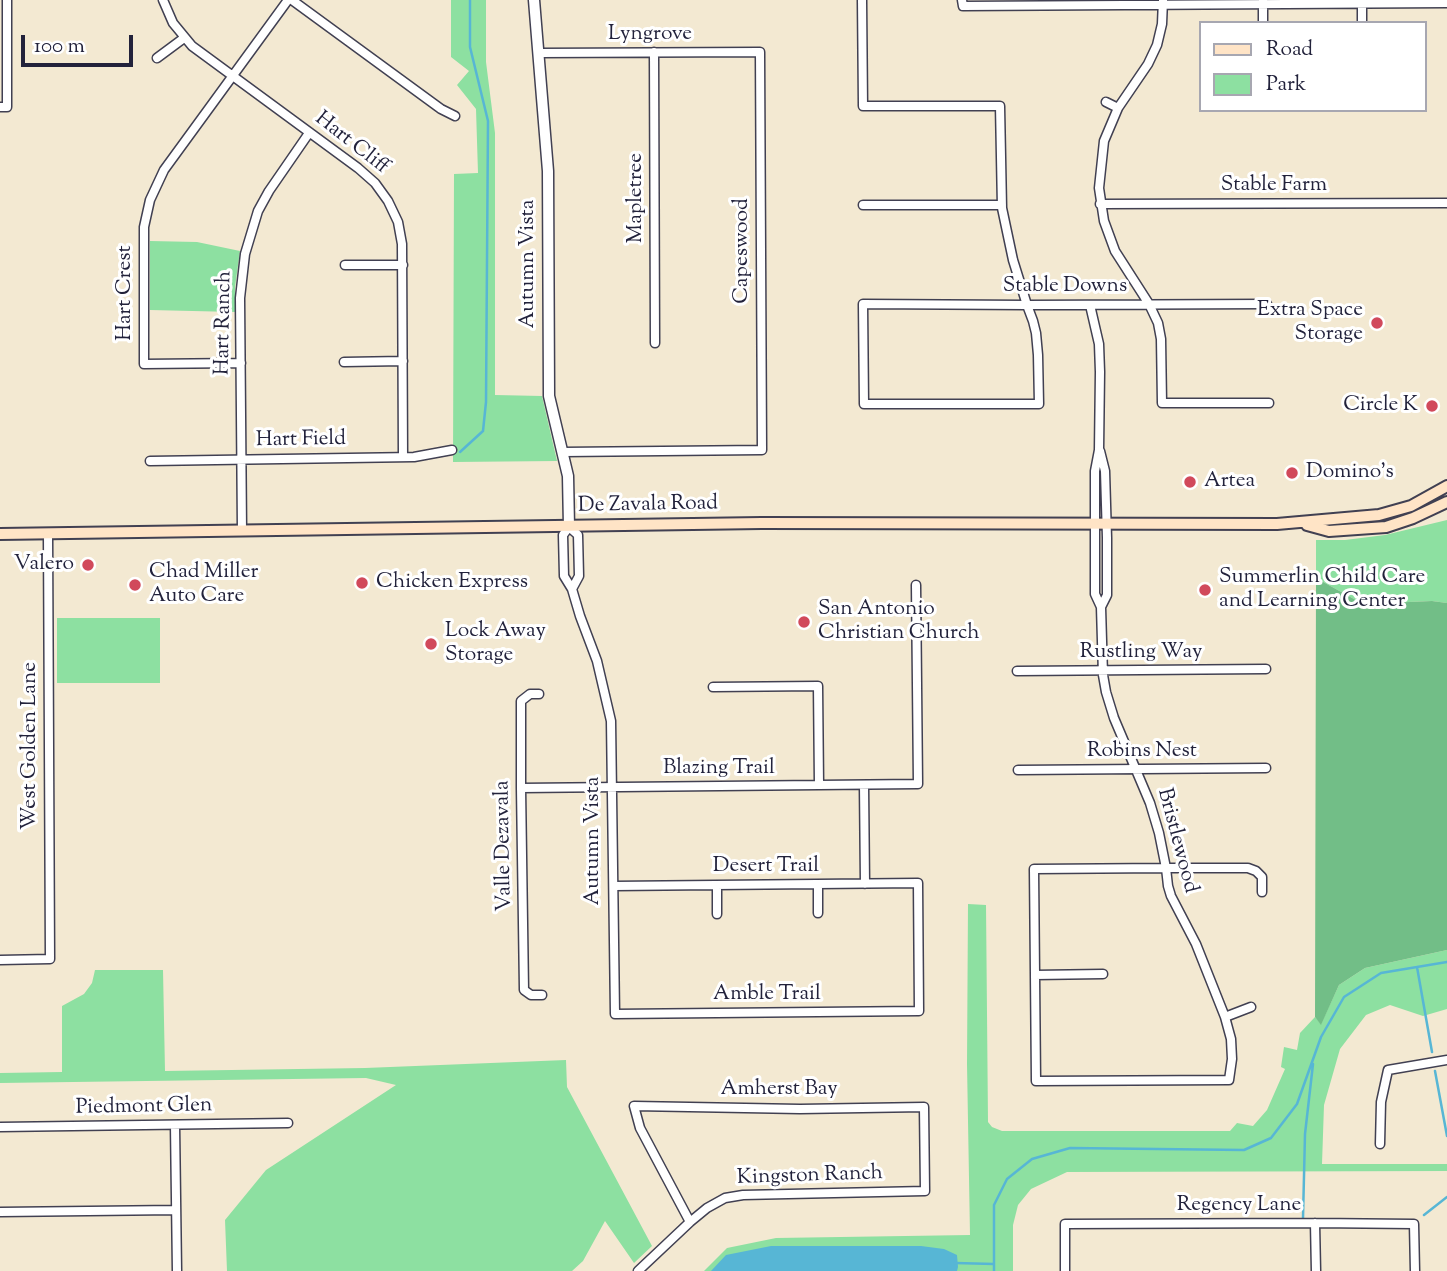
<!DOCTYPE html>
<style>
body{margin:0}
#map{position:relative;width:1447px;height:1271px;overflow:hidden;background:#f3e9d2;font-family:"Sorts Mill Goudy",serif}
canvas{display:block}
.legend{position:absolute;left:1199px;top:21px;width:228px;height:91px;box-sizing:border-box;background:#fff;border:2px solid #a7a7b1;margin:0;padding:9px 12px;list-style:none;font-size:21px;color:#22223b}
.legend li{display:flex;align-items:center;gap:14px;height:35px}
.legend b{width:35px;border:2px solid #a7a7b1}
.scale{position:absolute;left:21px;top:35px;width:112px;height:32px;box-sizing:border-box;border:4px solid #22223b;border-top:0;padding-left:9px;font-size:21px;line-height:24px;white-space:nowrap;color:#22223b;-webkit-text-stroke:5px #fff;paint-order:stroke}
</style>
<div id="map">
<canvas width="1447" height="1271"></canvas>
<ul class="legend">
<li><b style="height:9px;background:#ffe4c6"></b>Road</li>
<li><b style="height:19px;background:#8de0a1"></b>Park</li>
</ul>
<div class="scale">100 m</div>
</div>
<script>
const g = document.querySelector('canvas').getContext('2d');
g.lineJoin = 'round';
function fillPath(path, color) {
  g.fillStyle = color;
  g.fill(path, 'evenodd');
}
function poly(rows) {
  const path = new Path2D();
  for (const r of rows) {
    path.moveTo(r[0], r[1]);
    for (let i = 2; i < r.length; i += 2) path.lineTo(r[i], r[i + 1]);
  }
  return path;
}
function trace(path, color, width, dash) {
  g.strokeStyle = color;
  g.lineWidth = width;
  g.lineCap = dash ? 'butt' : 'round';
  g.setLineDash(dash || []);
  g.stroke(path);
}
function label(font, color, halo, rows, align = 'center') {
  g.font = font + ' "Sorts Mill Goudy",serif';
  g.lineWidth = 6;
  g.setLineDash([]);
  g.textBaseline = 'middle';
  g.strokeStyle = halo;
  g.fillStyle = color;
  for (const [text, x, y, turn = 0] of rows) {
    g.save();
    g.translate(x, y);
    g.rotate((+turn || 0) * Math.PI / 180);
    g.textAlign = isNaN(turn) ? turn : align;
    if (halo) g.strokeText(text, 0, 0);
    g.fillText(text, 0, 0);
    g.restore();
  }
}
const green = poly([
 [451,0,486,0,486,62,495,133,495,395,542,396,557,461,453,462,454,174,478,173,476,109,457,85,469,71,451,57],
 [150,241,197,242,240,251,235,287,235,312,150,310],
 [1447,520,1447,603,1432,601,1363,604,1316,578,1316,540,1345,540,1385,535],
 [57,618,160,618,160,683,57,683],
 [968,904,986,905,988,1122,992,1127,1002,1131,1230,1131,1237,1123,1253,1126,1267,1110,1285,1069,1281,1067,1284,1047,1297,1050,1300,1033,1315,1017,1321,1024,1339,985,1365,968,1447,950,1447,1009,1423,1016,1390,1005,1366,1015,1340,1049,1324,1105,1322,1164,1447,1164,1447,1171,1067,1172,1031,1189,1018,1205,1013,1225,1013,1271,704,1271,727,1248,776,1238,970,1235,967,1064],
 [95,970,163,970,165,1071,365,1068,566,1060,567,1087,652,1246,634,1263,605,1221,583,1261,572,1271,227,1271,225,1220,266,1170,396,1085,366,1078,0,1083,0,1073,62,1072,62,1006,84,994,92,983]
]);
const forest = poly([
 [1316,578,1363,604,1432,601,1447,603,1447,950,1365,968,1339,985,1321,1025,1315,1017]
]);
const water = poly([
 [771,1246,921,1246,944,1249,957,1255,958,1267,957,1271,711,1271,726,1255]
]);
const stream = poly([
 [460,452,483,431,486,402,488,121,470,47,470,0],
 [1417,967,1432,1052],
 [1435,1071,1447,1136],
 [1424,1215,1447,1197],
 [1303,1218,1305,1134,1313,1064],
 [955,1263,994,1264],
 [994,1271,994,1205,1007,1179,1032,1159,1070,1148,1244,1150,1271,1138,1297,1104,1321,1037,1344,997,1381,973,1447,962]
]);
const minor = poly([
 [163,0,173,23,192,46,358,168,375,183,388,201,398,222,402,244,403,457],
 [292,0,441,109,455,116],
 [862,0,863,106,1000,106,1002,208,1013,260,1027,305,1033,321,1036,333,1038,355,1039,404,864,404,863,304,1027,305,1267,304],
 [962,0,963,6,1447,3],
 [1163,0,1162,24,1157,45,1148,64,1118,108,1104,141,1099,188,1104,221,1115,251,1149,304,1158,323,1161,339,1162,403,1269,403],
 [1263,0,1263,23],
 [1362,23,1362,0],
 [654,52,655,343],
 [539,53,760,52,762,450,563,452],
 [157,58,184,38],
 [1106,102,1118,108],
 [0,107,7,107,7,0],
 [1100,204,1447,203],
 [863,205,1002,205],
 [345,265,403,265],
 [1090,305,1099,344,1100,372,1099,450,1095,471,1095,594,1101,607,1103,675,1106,692,1114,718,1150,803,1159,833,1166,868,1168,886,1171,896,1196,944,1225,1017,1231,1039,1232,1059,1229,1080,1036,1081,1034,869,1166,868,1248,868,1256,871,1262,877,1262,892],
 [344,362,403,361],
 [241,363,144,364,144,227,150,200,164,170,288,0],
 [1100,451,1105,471,1107,538,1107,595,1101,607],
 [150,461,414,457,452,450],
 [242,531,240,298,245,254,258,211,269,191,309,133],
 [572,589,579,576,578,535,569,527,563,535,564,576,572,589,580,616,597,661,611,721,615,1014,919,1011,918,883,614,886],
 [1017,671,1266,669],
 [713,687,818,686,819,785],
 [539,694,530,694,521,701,521,788,524,990,531,995,542,995],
 [1018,770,1266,768],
 [864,785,865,884],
 [521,788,918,784,916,585],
 [818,884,818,913],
 [717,885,717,914],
 [0,960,50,959,48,533],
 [1035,975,1103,974],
 [1225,1017,1251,1007],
 [175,1125,177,1271],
 [0,1127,288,1123],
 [1380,1144,1381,1102,1388,1070,1447,1060],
 [0,1212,176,1210],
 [1315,1223,1316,1271],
 [638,1271,690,1222,707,1208,725,1198,743,1195,925,1191,924,1107,800,1109,634,1106,640,1128,690,1222],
 [1065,1271,1065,1224,1315,1223,1414,1224,1415,1271]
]);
const tertiary = poly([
 [534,0,548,171,549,396,568,476,569,527]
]);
const secondary = poly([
 [1307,525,1329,531,1386,527,1413,518,1447,502],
 [0,534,762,523,1277,524,1379,515,1411,506,1447,486]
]);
const markers = [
 [1377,323,7,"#d1495b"],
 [1432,406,7,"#d1495b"],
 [1292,473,7,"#d1495b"],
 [1190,482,7,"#d1495b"],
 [88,565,7,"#d1495b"],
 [362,583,7,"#d1495b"],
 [135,585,7,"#d1495b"],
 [1205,590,7,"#d1495b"],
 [804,622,7,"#d1495b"],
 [431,644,7,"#d1495b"]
];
const streetNames = [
 ["Lyngrove",650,35],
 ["Hart Cliff",351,144,38],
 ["Stable Farm",1274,186],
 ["Mapletree",637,198,-90],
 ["Capeswood",743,251,-90],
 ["Autumn Vista",529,264,-90],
 ["Stable Downs",1065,287],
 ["Hart Crest",126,293,-90],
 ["Hart Ranch",225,323,-89],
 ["Hart Field",301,441,-1],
 ["De Zavala Road",648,506,-1],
 ["Rustling Way",1141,653],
 ["West Golden Lane",31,746,-90],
 ["Robins Nest",1142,752],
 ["Blazing Trail",719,769],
 ["Autumn Vista",594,841,-90],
 ["Bristlewood",1176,841,75],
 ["Valle Dezavala",505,846,-91],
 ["Desert Trail",766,867],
 ["Amble Trail",767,995],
 ["Amherst Bay",779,1090],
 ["Piedmont Glen",144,1108,-1],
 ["Kingston Ranch",810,1177,-2],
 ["Regency Lane",1239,1206]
];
const poiNames = [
 ["Extra Space",1363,311,"right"],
 ["Storage",1363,335,"right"],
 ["Circle K",1418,406,"right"],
 ["Domino's",1306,473],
 ["Artea",1204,482],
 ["Valero",74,565,"right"],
 ["Chad Miller",149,573],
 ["Auto Care",149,597],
 ["Summerlin Child Care",1219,578],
 ["and Learning Center",1219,602],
 ["Chicken Express",376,583],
 ["San Antonio",818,610],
 ["Christian Church",818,634],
 ["Lock Away",445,632],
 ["Storage",445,656]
];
fillPath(green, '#8de0a1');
fillPath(forest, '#72be87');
fillPath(water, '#57b6d5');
trace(stream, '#57b6d5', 2.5);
trace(minor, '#414052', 11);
trace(tertiary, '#414052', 13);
trace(secondary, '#414052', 14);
trace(minor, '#fff', 8);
trace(tertiary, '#fff', 10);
trace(secondary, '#ffe4c6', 10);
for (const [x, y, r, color] of markers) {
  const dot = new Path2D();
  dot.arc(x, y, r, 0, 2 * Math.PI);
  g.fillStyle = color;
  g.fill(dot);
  trace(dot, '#fff', 2.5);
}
label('21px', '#22223b', '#fff', streetNames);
label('21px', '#22223b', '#fff', poiNames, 'left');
</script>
